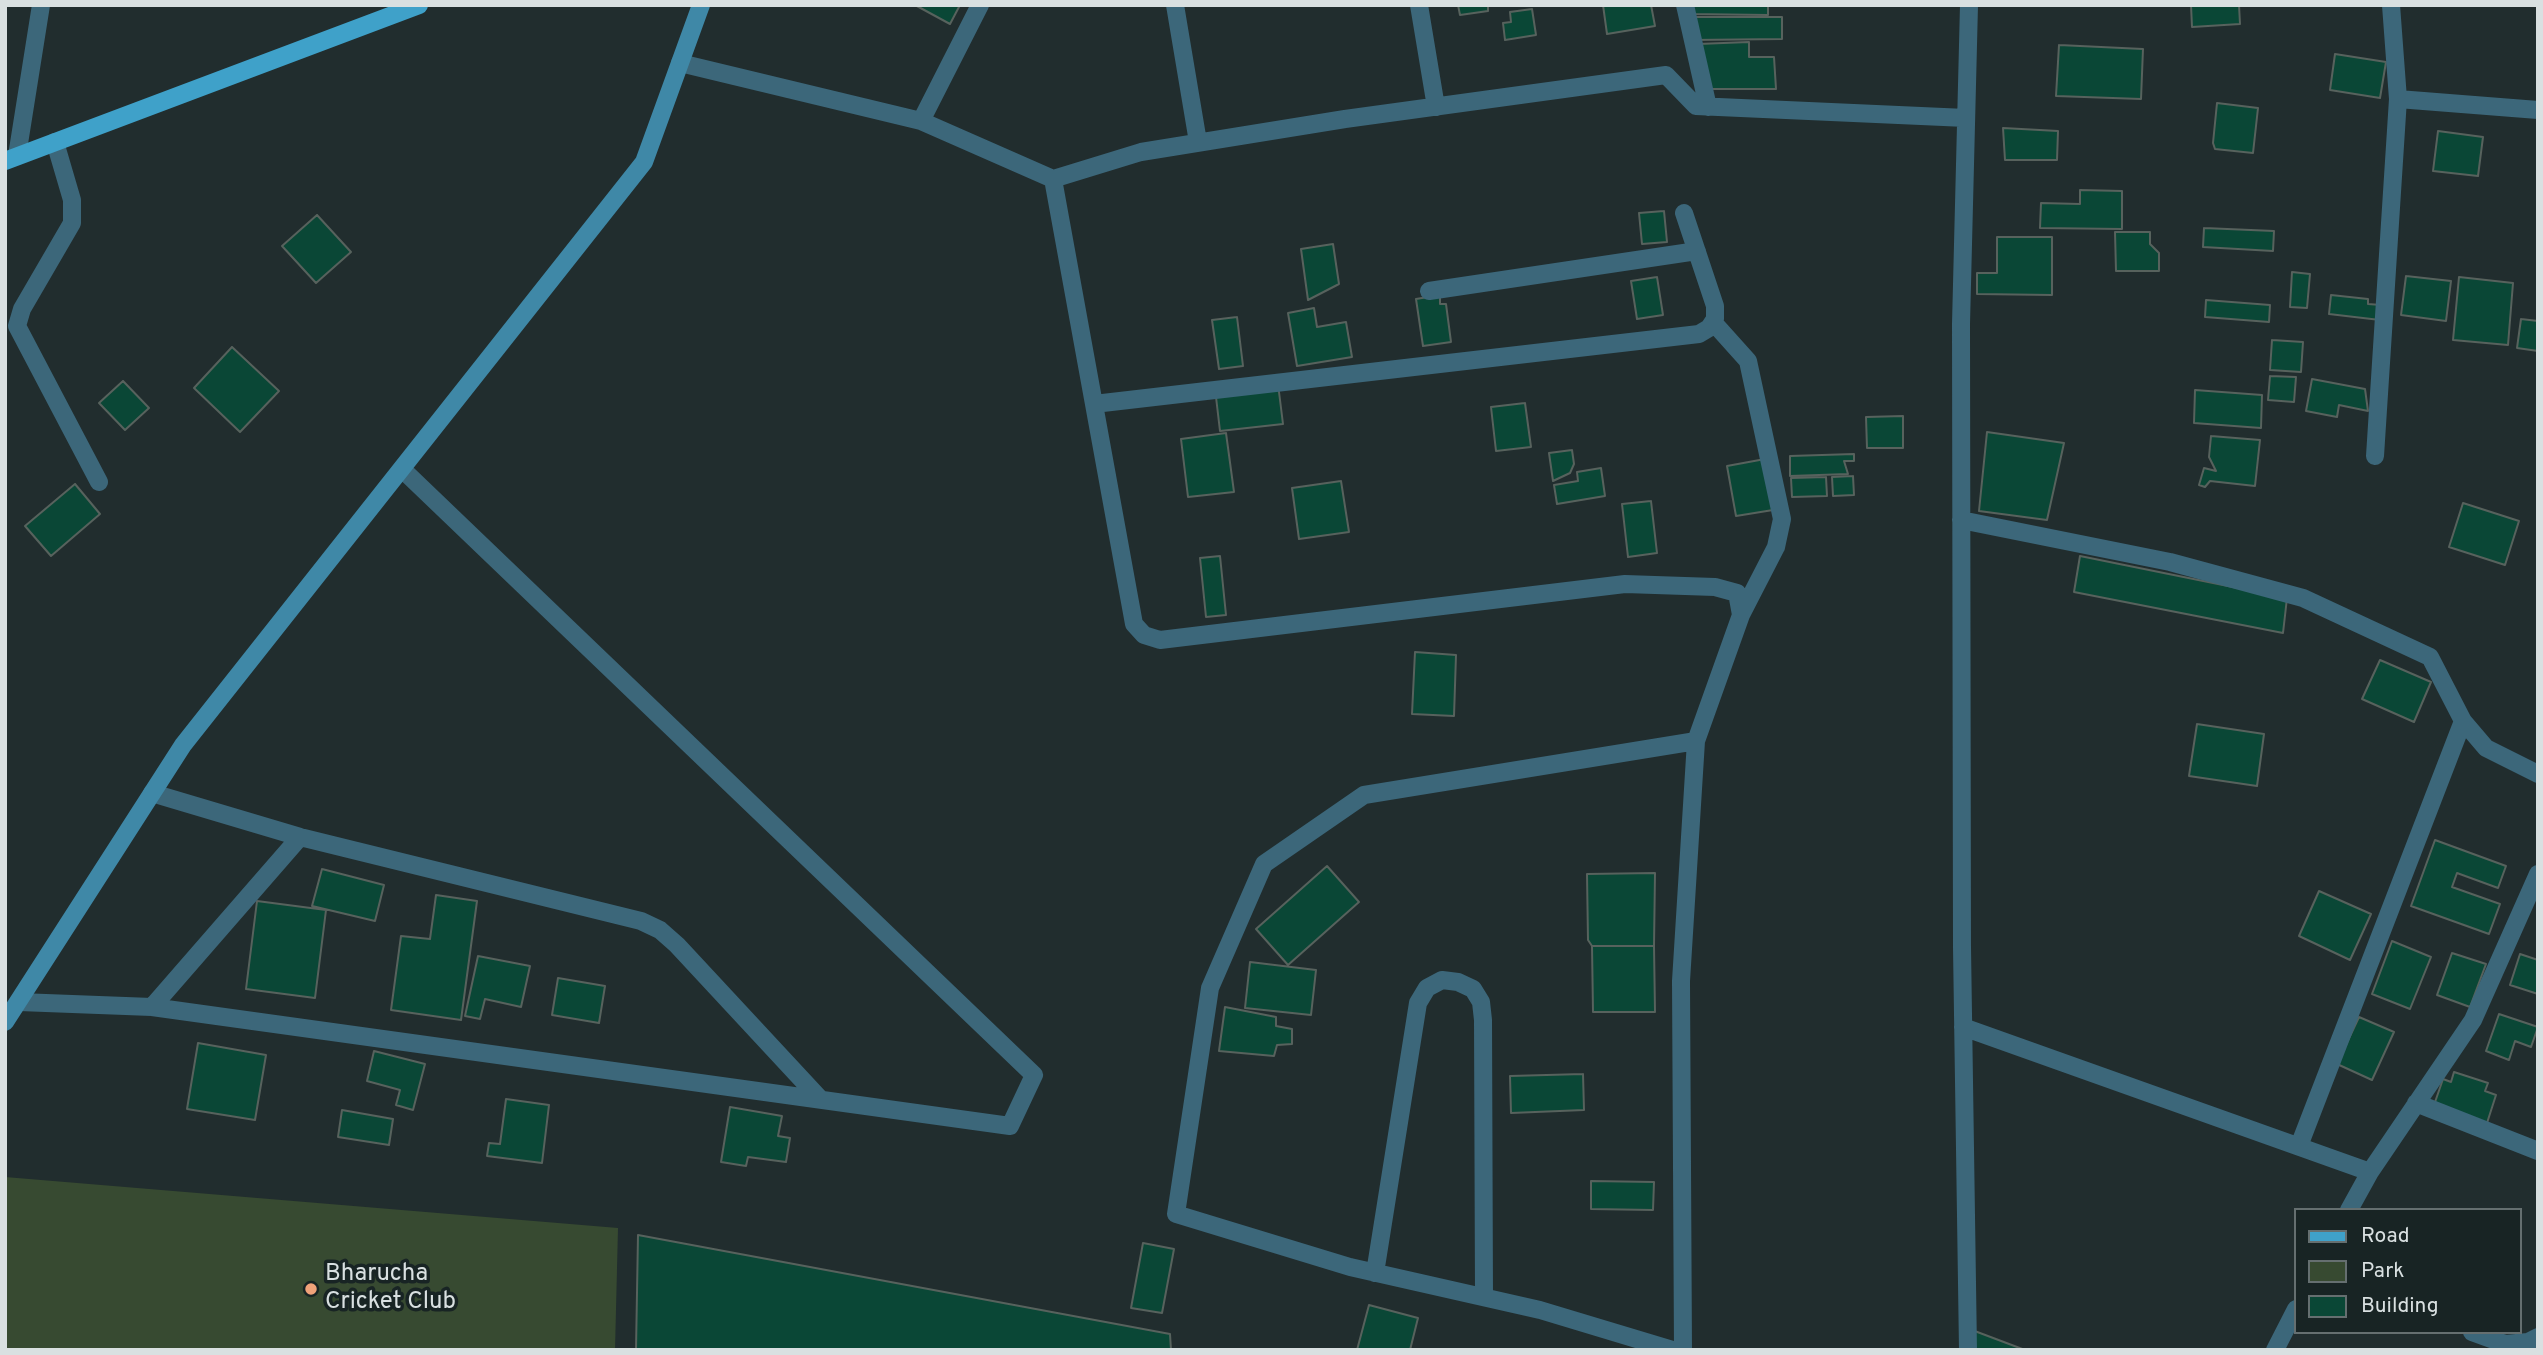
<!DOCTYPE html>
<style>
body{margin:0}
#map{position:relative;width:2543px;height:1355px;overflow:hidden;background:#212d2e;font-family:Overpass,sans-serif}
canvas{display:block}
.frame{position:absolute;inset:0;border:7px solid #d9e0e1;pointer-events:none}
.legend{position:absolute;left:2294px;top:1208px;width:228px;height:126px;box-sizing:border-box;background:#182424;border:2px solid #656f70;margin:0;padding:9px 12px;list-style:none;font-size:21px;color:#d9e0e1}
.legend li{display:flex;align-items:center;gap:14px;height:35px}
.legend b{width:35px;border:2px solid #656f70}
</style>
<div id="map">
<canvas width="2543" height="1355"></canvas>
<div class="frame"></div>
<ul class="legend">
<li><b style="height:9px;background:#3fa1c9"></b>Road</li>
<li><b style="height:19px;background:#374a31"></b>Park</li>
<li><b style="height:19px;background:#0a4736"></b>Building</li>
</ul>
</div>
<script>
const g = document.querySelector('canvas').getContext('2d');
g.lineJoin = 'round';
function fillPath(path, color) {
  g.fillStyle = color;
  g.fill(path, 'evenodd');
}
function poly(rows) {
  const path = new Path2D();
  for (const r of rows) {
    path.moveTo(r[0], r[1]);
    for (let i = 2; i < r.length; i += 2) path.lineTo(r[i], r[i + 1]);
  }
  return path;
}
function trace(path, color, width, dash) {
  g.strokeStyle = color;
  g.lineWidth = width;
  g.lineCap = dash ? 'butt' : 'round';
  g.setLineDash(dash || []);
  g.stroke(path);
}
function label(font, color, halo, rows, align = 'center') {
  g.font = font + ' Overpass,sans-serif';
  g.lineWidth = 7;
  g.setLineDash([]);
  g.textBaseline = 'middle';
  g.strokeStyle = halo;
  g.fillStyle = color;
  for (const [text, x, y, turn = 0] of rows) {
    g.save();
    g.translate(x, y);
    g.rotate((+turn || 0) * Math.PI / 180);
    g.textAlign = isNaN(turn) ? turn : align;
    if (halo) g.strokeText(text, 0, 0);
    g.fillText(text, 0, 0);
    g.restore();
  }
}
const green = poly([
 [5,1177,618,1228,615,1350,5,1350]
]);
const building = poly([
 [915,5,960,5,950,24,915,5],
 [1458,5,1488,5,1488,11,1460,15,1458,5],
 [1603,5,1651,5,1655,26,1607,34,1603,5],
 [1689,5,1768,5,1768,15,1689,14,1689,5],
 [2191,5,2239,5,2240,24,2192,27,2191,5],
 [1532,9,1536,35,1505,40,1503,23,1511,22,1510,12,1532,9],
 [1692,17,1782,17,1782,39,1692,40,1692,17],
 [1749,42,1749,57,1774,57,1776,89,1708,89,1698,44,1749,42],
 [2059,45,2143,49,2141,99,2056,96,2059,45],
 [2335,54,2386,62,2380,98,2330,90,2335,54],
 [2217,103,2258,108,2253,153,2215,149,2213,143,2217,103],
 [2003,128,2058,131,2057,160,2005,160,2003,128],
 [2438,131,2483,137,2478,176,2433,171,2438,131],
 [2080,190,2122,191,2122,229,2040,228,2041,203,2080,204,2080,190],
 [1664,211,1667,242,1642,244,1639,213,1664,211],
 [317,215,351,252,316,283,282,246,317,215],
 [2204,228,2274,231,2273,251,2203,247,2204,228],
 [2115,232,2150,232,2150,244,2159,253,2159,271,2116,271,2115,232],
 [1997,237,2052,237,2052,295,1977,294,1977,273,1997,273,1997,237],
 [1333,244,1339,284,1308,300,1301,249,1333,244],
 [2292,272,2310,274,2307,308,2290,307,2292,272],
 [2406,276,2451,281,2446,321,2401,315,2406,276],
 [1657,277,1663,315,1637,319,1631,281,1657,277],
 [2459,277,2513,283,2508,345,2453,340,2459,277],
 [1440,295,1440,304,1446,304,1451,342,1423,346,1416,299,1440,295],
 [2331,295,2368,299,2368,304,2381,305,2380,320,2329,314,2331,295],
 [2206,300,2270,305,2269,322,2205,317,2206,300],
 [1314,308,1317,327,1346,322,1352,357,1297,366,1288,313,1314,308],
 [1237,317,1243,366,1219,369,1212,320,1237,317],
 [2521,319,2538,321,2538,351,2517,348,2521,319],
 [2272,340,2303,342,2301,372,2270,370,2272,340],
 [232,347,279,391,240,432,194,388,232,347],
 [2270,376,2296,377,2294,402,2268,400,2270,376],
 [2312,379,2365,389,2368,411,2339,405,2337,417,2306,411,2312,379],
 [123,381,149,408,125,430,99,403,123,381],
 [1278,384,1283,424,1220,431,1216,397,1278,384],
 [2195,390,2262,395,2261,428,2194,423,2195,390],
 [1525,403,1531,447,1496,451,1491,407,1525,403],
 [1903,416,1903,448,1867,448,1866,417,1903,416],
 [1987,432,2064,443,2047,520,1979,511,1987,432],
 [1226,433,1234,492,1188,497,1181,439,1226,433],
 [2211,436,2260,440,2255,486,2210,481,2205,487,2199,485,2204,468,2216,471,2209,457,2211,436],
 [1572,450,1574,464,1570,473,1553,481,1549,453,1572,450],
 [1854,454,1854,461,1844,461,1848,474,1790,476,1790,456,1854,454],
 [1765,459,1773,510,1736,516,1727,466,1765,459],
 [1601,468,1605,496,1557,504,1554,485,1578,481,1577,472,1601,468],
 [1853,476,1854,495,1833,496,1832,477,1853,476],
 [1826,477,1827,496,1792,497,1791,478,1826,477],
 [1341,481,1349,532,1299,539,1292,488,1341,481],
 [75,484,100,514,51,556,25,526,75,484],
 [1651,501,1657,553,1628,557,1622,504,1651,501],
 [2463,503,2519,521,2505,565,2449,547,2463,503],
 [1220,556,1226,615,1206,617,1200,558,1220,556],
 [2080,556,2287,598,2283,633,2074,592,2080,556],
 [1415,652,1456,655,1454,716,1412,714,1415,652],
 [2380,660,2431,682,2414,722,2362,699,2380,660],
 [2197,724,2264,734,2257,786,2189,776,2197,724],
 [2435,840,2506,866,2498,888,2457,873,2452,887,2500,904,2489,934,2411,906,2435,840],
 [1327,866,1359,902,1288,965,1256,929,1327,866],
 [322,869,384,885,375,921,312,906,322,869],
 [1655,873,1654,946,1592,946,1588,940,1587,874,1655,873],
 [2319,891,2371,914,2350,960,2299,936,2319,891],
 [436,895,477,901,461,1020,391,1010,401,936,430,939,436,895],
 [257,901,326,910,315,998,246,989,257,901],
 [2392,941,2431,957,2410,1009,2372,994,2392,941],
 [1592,946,1654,946,1655,1012,1593,1012,1592,946],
 [2452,953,2486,964,2470,1007,2437,995,2452,953],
 [2520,954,2538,960,2538,994,2510,985,2520,954],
 [478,956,530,966,521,1007,485,999,480,1019,465,1016,478,956],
 [1250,962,1316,970,1311,1015,1245,1008,1250,962],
 [558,978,605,986,599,1023,552,1015,558,978],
 [1225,1007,1276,1017,1276,1026,1292,1029,1292,1044,1277,1045,1274,1056,1219,1051,1225,1007],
 [2499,1014,2538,1027,2531,1047,2515,1041,2509,1060,2486,1051,2499,1014],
 [2359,1017,2394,1032,2372,1080,2337,1064,2359,1017],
 [198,1043,266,1055,255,1120,187,1109,198,1043],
 [374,1051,425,1064,413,1110,396,1105,400,1090,367,1081,374,1051],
 [2454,1072,2488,1083,2485,1091,2496,1095,2487,1123,2434,1105,2443,1079,2451,1082,2454,1072],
 [1583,1074,1584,1110,1511,1113,1510,1076,1583,1074],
 [506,1099,549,1105,542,1163,487,1156,489,1143,500,1144,506,1099],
 [730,1107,782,1116,778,1136,790,1138,786,1162,748,1157,746,1166,721,1162,730,1107],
 [342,1110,393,1119,389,1145,338,1137,342,1110],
 [1591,1181,1654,1182,1653,1210,1591,1209,1591,1181],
 [638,1235,1170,1334,1171,1350,636,1350,638,1235],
 [1143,1243,1174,1249,1162,1313,1131,1308,1143,1243],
 [1369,1305,1418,1318,1410,1350,1357,1350,1369,1305],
 [1972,1330,2025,1350,1973,1350,1972,1330]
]);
const street = poly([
 [1175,5,1198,142],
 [1419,5,1436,107],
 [1685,5,1708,107],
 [680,63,921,121,1053,179,1141,152,1345,119,1666,75,1696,106,1966,118],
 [2398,99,2538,110],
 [921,121,980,5],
 [55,142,72,200,72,223,22,309,17,326,99,482],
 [17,156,41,5],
 [1053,179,1134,624,1144,635,1160,640,1625,584,1715,587,1737,593,1741,615,1696,741,1681,981,1683,1350],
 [1429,291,1697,251],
 [1713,322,1748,361,1782,519,1776,547,1741,615],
 [1094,404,1699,334,1709,328,1715,319,1715,306,1684,213],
 [2375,456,2398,99,2391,5],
 [1961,520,2170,562,2303,598,2430,657,2463,721,2486,748,2538,774],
 [152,793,300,837,641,921,660,930,677,945,821,1100],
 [19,1002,152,1007,1010,1126,1034,1075,402,469],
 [152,1007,300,837],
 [1963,1027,2370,1172,2349,1210],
 [2416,1103,2538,1151],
 [2299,1146,2463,721],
 [2370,1172,2473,1020,2538,874],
 [1375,1273,1418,1003,1427,988,1442,980,1458,982,1473,989,1481,1002,1483,1020,1484,1297],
 [2472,1332,2505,1344,2528,1342,2538,1337],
 [1673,1350,1540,1310,1350,1267,1176,1214,1210,988,1264,864,1364,795,1696,741],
 [1968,1350,1962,947,1961,324,1969,5],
 [2275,1350,2296,1309]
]);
const secondary = poly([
 [5,1022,183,745,644,162,701,5]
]);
const primary = poly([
 [5,161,419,5]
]);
const markers = [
 [311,1289,7,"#f0a279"]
];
const poiNames = [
 ["Bharucha",325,1275],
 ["Cricket Club",325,1303]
];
fillPath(green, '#374a31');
fillPath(building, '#0a4736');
trace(building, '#57625d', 2);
trace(street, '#3c677a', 18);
trace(secondary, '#3f88a7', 18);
trace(primary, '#3fa1c9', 18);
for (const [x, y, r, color] of markers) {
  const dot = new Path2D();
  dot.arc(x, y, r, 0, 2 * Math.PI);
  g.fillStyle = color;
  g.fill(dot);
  trace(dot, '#182424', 2.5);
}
label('24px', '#d9e0e1', '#182424', poiNames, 'left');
</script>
